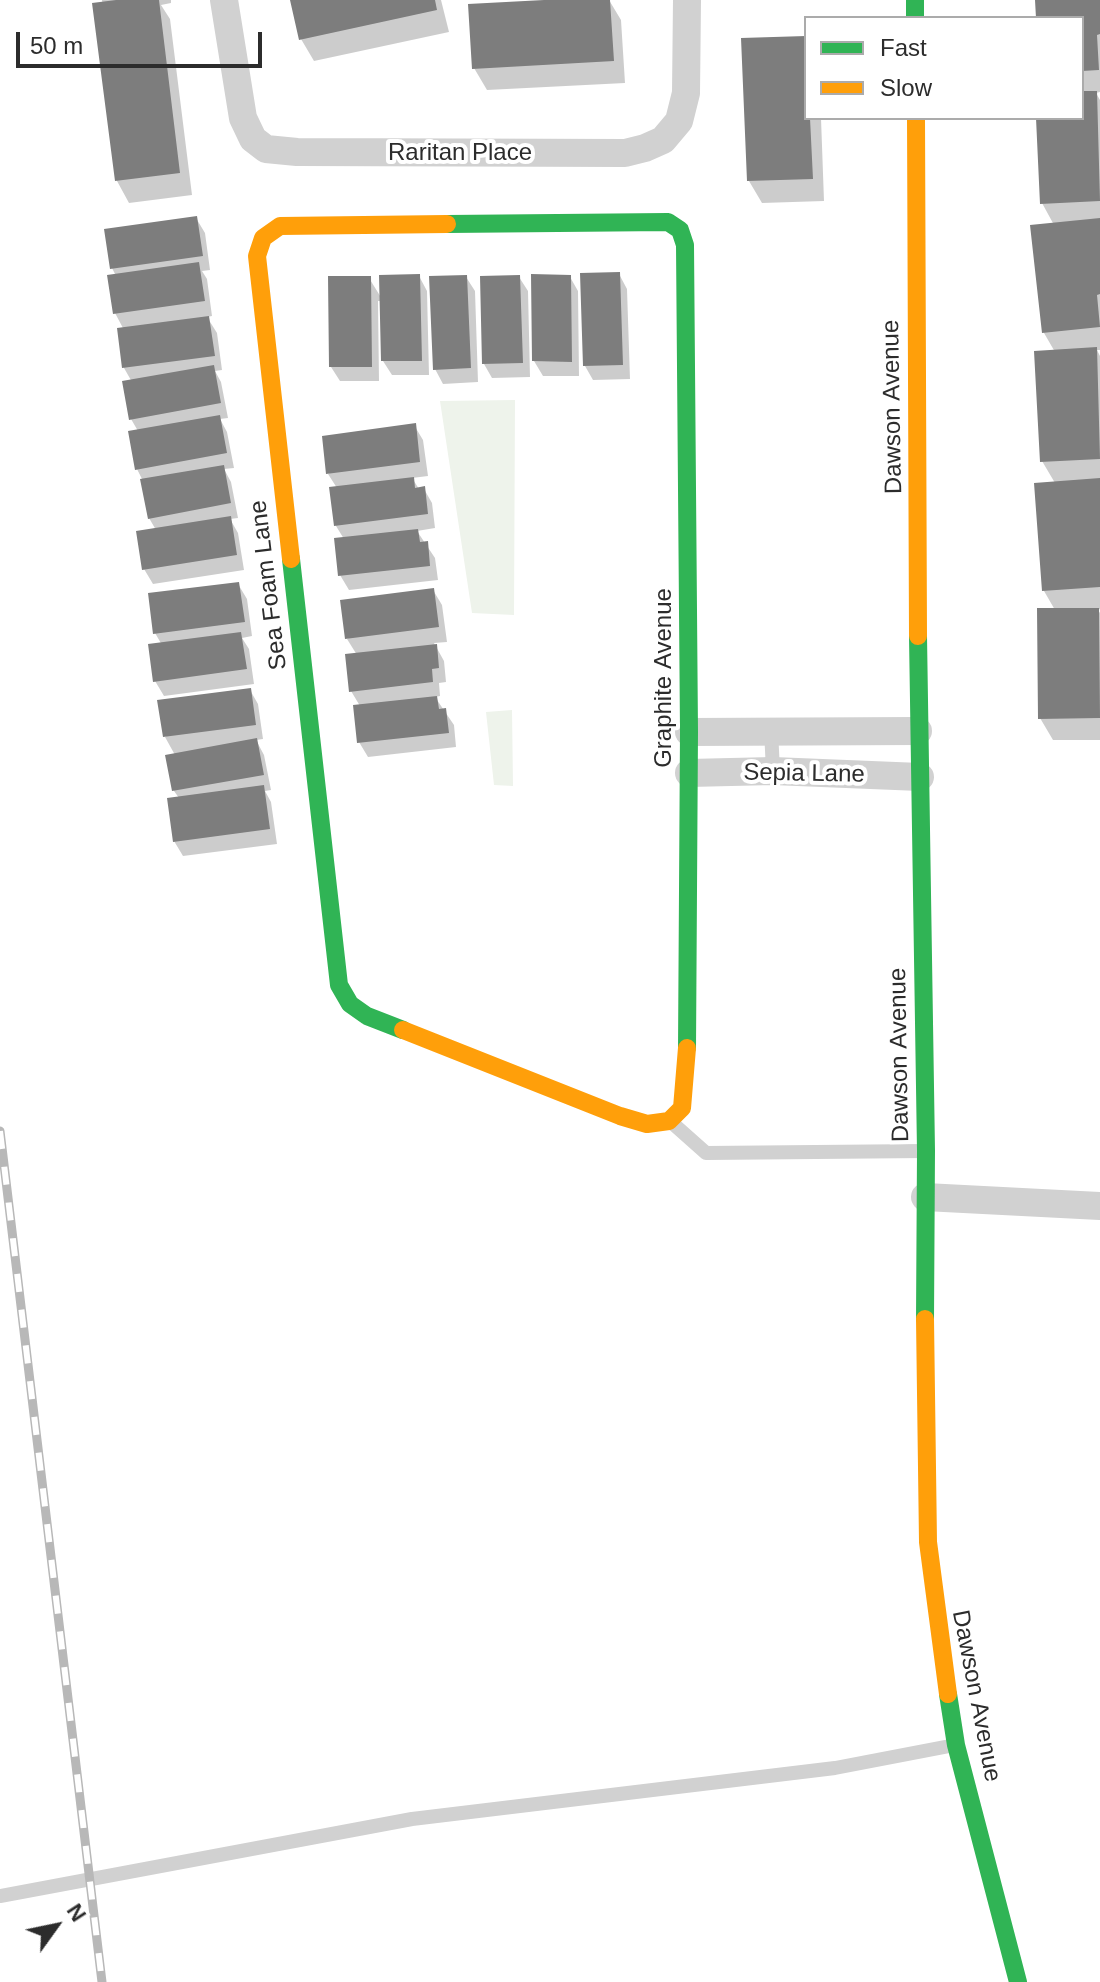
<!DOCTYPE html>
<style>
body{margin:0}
#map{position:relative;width:1100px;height:1982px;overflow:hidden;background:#fff;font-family:Arial,sans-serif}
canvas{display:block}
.legend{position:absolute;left:804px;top:16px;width:280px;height:104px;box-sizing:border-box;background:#fff;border:2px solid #ababab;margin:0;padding:10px 14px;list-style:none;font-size:24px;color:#2c2c2c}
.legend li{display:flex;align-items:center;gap:16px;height:40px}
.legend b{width:40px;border:2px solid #ababab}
.north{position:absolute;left:16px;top:1886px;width:80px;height:80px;-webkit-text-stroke:6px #fff;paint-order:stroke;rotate:57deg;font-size:22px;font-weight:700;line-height:32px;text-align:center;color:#2c2c2c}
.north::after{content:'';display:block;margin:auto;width:28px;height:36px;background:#2c2c2c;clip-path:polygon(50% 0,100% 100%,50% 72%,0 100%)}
.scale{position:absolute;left:16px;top:32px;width:246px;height:36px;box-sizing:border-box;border:4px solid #2c2c2c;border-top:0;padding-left:10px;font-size:24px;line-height:28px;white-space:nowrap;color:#2c2c2c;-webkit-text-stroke:6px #fff;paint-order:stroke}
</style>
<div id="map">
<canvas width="1100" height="1982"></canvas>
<ul class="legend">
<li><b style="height:10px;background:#30b455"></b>Fast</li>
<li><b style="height:10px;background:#ff9f0a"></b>Slow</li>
</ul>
<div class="north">N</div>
<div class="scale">50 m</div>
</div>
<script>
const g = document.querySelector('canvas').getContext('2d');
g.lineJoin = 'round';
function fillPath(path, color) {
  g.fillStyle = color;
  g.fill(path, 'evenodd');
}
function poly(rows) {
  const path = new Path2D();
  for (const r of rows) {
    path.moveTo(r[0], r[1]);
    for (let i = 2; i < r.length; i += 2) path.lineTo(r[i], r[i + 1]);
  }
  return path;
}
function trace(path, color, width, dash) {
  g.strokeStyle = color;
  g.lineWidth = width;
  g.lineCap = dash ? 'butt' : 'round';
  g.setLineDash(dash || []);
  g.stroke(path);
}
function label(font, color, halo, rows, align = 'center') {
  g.font = font + ' Arial,sans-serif';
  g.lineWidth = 8;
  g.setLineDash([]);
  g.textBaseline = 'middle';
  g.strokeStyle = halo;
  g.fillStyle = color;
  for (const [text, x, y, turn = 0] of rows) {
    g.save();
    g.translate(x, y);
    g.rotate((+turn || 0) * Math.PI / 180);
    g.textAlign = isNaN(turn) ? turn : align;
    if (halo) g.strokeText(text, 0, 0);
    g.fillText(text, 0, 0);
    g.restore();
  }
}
const green = poly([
 [515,400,514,615,472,613,440,401],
 [512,710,513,786,494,785,486,712]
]);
const shadow = poly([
 [102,0,171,0,171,3,161,5,170,19,192,195,129,203,117,181],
 [292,0,441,0,449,32,314,61,301,39],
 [580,0,609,0,621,20,625,83,487,90,474,68],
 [1037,0,1100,0,1100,92,1096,93,1100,100,1100,350,1097,350,1100,356,1100,609,1098,610,1100,613,1100,740,1053,740,1040,718,1055,610,1044,591,1036,485,1055,483,1042,461,1055,352,1044,333,1054,225,1042,203,1038,118,1082,118,1082,18,1038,18],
 [806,118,821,118,824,201,762,203,749,181],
 [196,218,205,233,210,270,202,271,207,279,212,316,207,317,217,333,222,370,215,371,221,382,228,418,220,419,227,432,234,468,224,469,231,482,238,518,230,519,238,533,244,570,153,584,144,569,156,530,149,518,142,479,137,469,138,431,131,419,132,382,124,368,124,330,115,313,116,276,112,268],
 [619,274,627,289,630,379,593,380,585,366],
 [419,276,427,291,429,375,392,375,383,361,382,301,378,301,379,381,340,381,331,367,369,278,382,299],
 [466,277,475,291,478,382,443,384,435,369],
 [519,277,528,291,530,377,492,378,484,364],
 [570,277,578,291,579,376,543,376,534,361],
 [414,425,423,440,428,476,412,478,419,489,424,489,432,503,435,528,417,531,435,558,438,580,349,590,340,575,344,539,336,526,337,488,328,474],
 [238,584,247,599,252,636,242,638,249,649,254,684,164,696,155,681,162,645,155,633],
 [433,590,442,605,447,642,434,643,444,661,446,682,439,683,440,696,435,697,454,725,456,747,368,757,359,742,360,706,351,691,357,655,347,639],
 [250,690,258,704,263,739,256,740,264,755,271,790,265,791,271,802,277,844,183,856,174,841,179,798,174,791,168,756,175,755,165,737]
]);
const building = poly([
 [116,0,159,0,180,173,115,181,92,3],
 [290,0,435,0,437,10,299,40],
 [544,0,610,0,614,61,472,69,468,4],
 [1035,0,1100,0,1100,34,1097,35,1099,70,1082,71,1082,18,1036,18],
 [806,36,806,118,810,118,813,179,747,181,741,38],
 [1082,91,1097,91,1100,201,1040,204,1036,118,1082,118],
 [197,216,203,256,110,269,104,229],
 [1100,218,1100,294,1097,295,1100,327,1042,333,1030,225],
 [199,262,205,301,113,314,107,275],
 [620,272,623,365,583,366,580,273],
 [420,274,422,361,381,361,379,275],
 [531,274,571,275,572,362,532,361],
 [467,275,471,368,433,370,429,276],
 [520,275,523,363,482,364,480,276],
 [328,276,371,276,372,367,329,367],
 [209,316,215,356,122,368,117,328],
 [1097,347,1100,459,1040,462,1034,351],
 [214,365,221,403,129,420,122,381],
 [220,415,227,453,135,470,128,431],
 [416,423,420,462,326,474,322,436],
 [224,465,231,503,148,519,140,479],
 [414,477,415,488,425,486,428,514,334,526,329,487],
 [1100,478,1100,587,1042,591,1034,483],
 [231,516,237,555,142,570,136,531],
 [418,529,420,542,428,541,430,566,338,576,334,538],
 [239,582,245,622,153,634,148,593],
 [434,588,439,627,345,639,340,600],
 [1037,608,1099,608,1100,718,1038,719],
 [241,632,247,669,153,682,148,644],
 [437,644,439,668,432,669,433,682,349,692,345,654],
 [251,688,256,725,163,737,157,700],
 [437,696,439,709,446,708,449,733,357,743,353,705],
 [257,738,264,775,172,791,165,755],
 [264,785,270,829,173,842,167,798]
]);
const lane = poly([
 [771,730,773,771],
 [670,1121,706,1153,925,1151],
 [0,1896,412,1819,835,1768,955,1745]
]);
const street = poly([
 [224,0,243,118,253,139,266,149,297,152,625,153,645,148,663,140,679,121,686,93,687,0],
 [689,732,918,731],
 [689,773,773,771,920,777],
 [925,1197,1100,1206]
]);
const fast = poly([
 [915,0,915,18],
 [668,222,680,230,685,245,689,732,687,1048],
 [447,224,668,222],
 [291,559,339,985,350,1004,367,1016,403,1030],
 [918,636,926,1151,925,1319],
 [948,1694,956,1745,1018,1982]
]);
const slow = poly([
 [916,118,918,636],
 [291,559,257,256,263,238,280,226,447,224],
 [403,1030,620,1116,647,1124,669,1121,682,1108,687,1048],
 [925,1319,928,1542,948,1694]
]);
const rail = poly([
 [0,1131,102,1982]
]);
const streetNames = [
 ["Raritan Place",460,153],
 ["Dawson Avenue",893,407,-91],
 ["Sea Foam Lane",269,585,-97],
 ["Graphite Avenue",664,678,-90],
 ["Sepia Lane",804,774,1],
 ["Dawson Avenue",900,1055,-91],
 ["Dawson Avenue",976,1696,79]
];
fillPath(green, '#eef3eb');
fillPath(shadow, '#0003');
fillPath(building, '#7d7d7d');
trace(lane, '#d1d1d1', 14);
trace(street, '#d1d1d1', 28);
trace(fast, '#30b455', 18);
trace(slow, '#ff9f0a', 18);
trace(rail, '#b8b8b8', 9);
trace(rail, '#fff', 6, [18]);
label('24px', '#2c2c2c', '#fff', streetNames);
</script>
